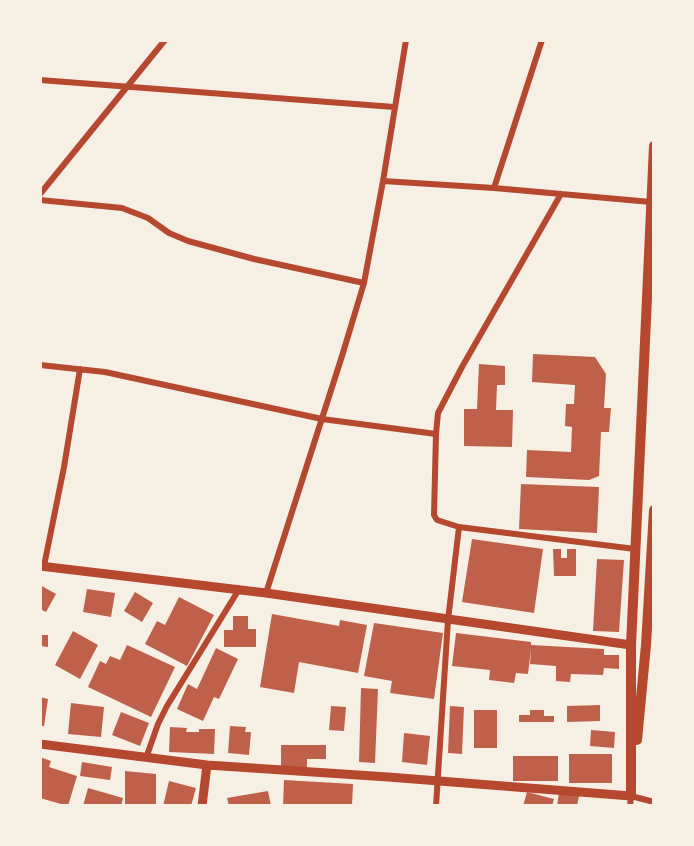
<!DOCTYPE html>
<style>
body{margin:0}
#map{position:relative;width:694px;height:846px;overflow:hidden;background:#f6efe4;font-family:Karla,sans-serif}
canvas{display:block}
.frame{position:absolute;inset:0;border:42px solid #f6efe4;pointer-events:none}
</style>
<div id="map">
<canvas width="694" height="846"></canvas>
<div class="frame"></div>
</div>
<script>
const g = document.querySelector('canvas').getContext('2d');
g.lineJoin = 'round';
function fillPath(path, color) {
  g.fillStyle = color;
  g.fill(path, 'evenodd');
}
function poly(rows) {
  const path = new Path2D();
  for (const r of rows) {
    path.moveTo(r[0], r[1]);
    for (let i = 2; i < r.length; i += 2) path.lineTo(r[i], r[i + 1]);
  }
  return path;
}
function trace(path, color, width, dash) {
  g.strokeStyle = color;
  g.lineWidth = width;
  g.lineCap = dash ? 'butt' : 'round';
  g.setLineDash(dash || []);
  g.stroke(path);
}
const building = poly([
 [533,354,595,357,606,374,604,408,611,408,609,432,601,432,599,476,589,480,526,477,527,450,571,452,572,427,565,426,566,404,574,404,575,385,532,382],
 [479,364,505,366,505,385,497,385,496,410,513,410,512,447,464,446,464,409,477,409],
 [521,484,599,487,597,533,519,529],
 [472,539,543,549,534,613,462,602],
 [553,549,561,549,561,558,567,558,567,549,576,549,576,576,554,576],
 [597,559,624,560,619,632,593,631],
 [40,585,56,594,46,612,40,609],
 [87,589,115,593,111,617,83,612],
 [135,592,153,603,142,622,124,611],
 [179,597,214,615,187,666,145,644,157,621,165,625],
 [272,614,339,626,340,620,367,625,358,673,299,662,294,693,260,687],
 [233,616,248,616,248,629,256,629,256,647,224,647,224,630,233,630],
 [374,623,443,633,434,699,390,693,392,681,364,676],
 [73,631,98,645,80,679,55,665],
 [456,633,531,642,531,645,604,649,604,655,619,655,619,669,604,668,603,675,571,674,570,682,556,681,556,666,530,664,531,648,528,674,516,673,514,683,489,680,490,670,452,666],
 [40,635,48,635,48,647,40,646],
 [127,645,175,667,151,717,88,687,100,661,106,664,110,656,120,660],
 [216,648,238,659,219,699,214,697,203,721,177,709,188,684,197,689],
 [361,688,378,689,375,763,359,762],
 [40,697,48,699,44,726,40,726],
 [71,703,104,707,101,737,68,734],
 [600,705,600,721,567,722,567,706],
 [331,706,346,707,344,731,329,730],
 [450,706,464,707,462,754,448,753],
 [474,710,497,710,497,748,474,748],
 [530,710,544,710,544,716,554,716,554,722,519,722,519,715,530,715],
 [121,712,149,723,140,746,112,735],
 [230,726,246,727,245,732,251,732,249,755,228,753],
 [170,727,187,728,186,732,199,732,199,729,215,729,214,754,169,752],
 [591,730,615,732,614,748,590,746],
 [404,733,430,736,427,765,402,762],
 [281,745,326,745,326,759,307,759,307,767,281,767],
 [569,754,612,754,612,783,569,783],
 [513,756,558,756,558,781,513,781],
 [40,757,51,761,49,767,77,776,68,806,40,798],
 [82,762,112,767,110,780,80,776],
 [125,771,156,774,156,806,125,806],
 [284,780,353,784,352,806,283,806],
 [169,781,196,788,191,806,163,806],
 [88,788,123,798,121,806,83,806],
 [268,791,271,806,229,806,227,798],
 [527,792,554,799,552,806,523,806],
 [559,793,579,796,577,806,557,806]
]);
const minor = poly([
 [40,80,394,107],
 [383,181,494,188,651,202],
 [494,188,542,40],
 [40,194,165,40],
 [40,200,122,208,148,218,169,233,188,241,254,259,364,283],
 [40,365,105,372,322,419,436,434],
 [459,527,635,549],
 [44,566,64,467,80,369],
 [266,593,342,356,364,283,383,181,406,40],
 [146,758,158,724,167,706,238,591],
 [436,806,448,620,459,527,437,520,434,515,436,434,438,413,462,367,561,194],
 [630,806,631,796,654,802]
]);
const tertiary = poly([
 [40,566,266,593,631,645],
 [40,744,207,765,388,777,631,796],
 [202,806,207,765]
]);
const secondary = poly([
 [637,740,646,645,654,510],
 [631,796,631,645,654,146]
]);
fillPath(building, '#bf614a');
trace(minor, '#b5482f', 6);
trace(tertiary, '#b5482f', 9);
trace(secondary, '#b5482f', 10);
</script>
